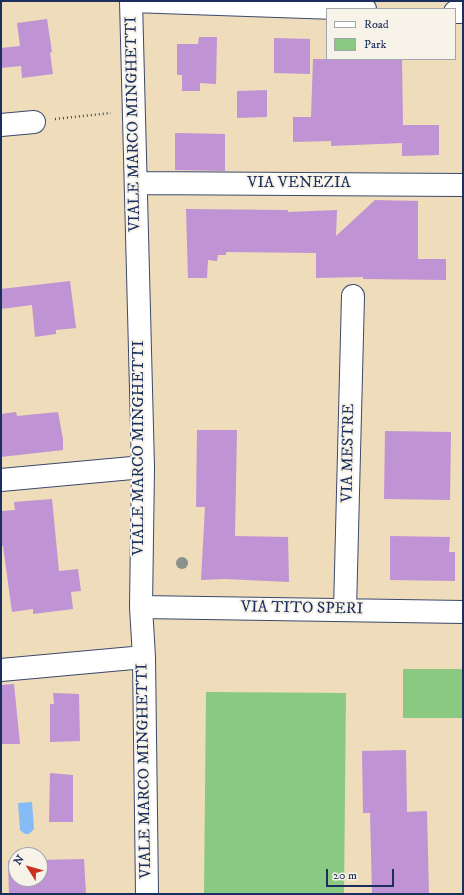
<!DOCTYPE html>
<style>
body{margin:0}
#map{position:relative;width:464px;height:895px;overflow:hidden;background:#eedcba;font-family:"IM FELL DW Pica",serif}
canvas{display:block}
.frame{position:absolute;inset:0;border:2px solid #1b2f5e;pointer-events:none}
.legend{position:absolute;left:326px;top:8px;width:130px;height:52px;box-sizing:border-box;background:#f7f3e8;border:1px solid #9fa5b1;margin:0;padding:5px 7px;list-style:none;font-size:12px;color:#1b2f5e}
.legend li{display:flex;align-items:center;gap:8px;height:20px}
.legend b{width:20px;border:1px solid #9fa5b1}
.north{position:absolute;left:8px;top:847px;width:40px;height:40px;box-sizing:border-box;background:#f7f3e8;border:1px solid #9fa5b1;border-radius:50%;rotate:307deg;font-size:11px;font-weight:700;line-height:16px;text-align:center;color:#1b2f5e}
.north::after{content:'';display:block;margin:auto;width:14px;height:18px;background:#c8321e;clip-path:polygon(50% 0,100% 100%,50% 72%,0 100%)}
.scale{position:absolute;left:326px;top:869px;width:68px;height:18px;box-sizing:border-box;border:2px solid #1b2f5e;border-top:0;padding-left:5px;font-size:12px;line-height:14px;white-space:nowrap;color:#1b2f5e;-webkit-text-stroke:3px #f7f3e8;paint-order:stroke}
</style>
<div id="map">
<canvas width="464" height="895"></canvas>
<div class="frame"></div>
<ul class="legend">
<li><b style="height:5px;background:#fff"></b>Road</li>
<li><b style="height:11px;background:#89c981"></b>Park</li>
</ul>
<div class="north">N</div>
<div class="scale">20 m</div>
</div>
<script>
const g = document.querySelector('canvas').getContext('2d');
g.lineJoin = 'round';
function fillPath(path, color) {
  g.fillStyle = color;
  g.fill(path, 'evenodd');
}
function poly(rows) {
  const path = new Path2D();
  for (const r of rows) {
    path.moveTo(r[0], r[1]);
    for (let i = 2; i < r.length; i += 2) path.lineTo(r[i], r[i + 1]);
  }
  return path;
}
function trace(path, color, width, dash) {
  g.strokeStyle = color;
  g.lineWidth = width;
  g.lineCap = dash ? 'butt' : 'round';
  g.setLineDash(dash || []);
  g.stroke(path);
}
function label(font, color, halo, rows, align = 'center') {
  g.font = font + ' "IM FELL DW Pica",serif';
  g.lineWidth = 4;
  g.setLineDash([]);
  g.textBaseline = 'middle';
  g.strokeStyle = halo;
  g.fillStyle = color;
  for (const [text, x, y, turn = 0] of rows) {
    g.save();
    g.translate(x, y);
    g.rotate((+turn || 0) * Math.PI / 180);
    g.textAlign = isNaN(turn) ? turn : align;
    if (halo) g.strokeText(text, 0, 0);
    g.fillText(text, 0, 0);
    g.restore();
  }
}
const green = poly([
 [403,669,463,669,463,718,403,718],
 [206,692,346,693,344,894,204,894]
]);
const water = poly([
 [32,802,34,829,29,834,25,834,20,830,18,803]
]);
const building = poly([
 [47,19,52,52,50,53,53,74,22,78,21,66,1,68,1,48,20,46,17,23],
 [199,37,217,37,216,84,200,83,200,91,182,91,182,75,177,75,177,44,198,44],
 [274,38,310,39,310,74,274,73],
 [313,59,402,59,403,125,439,125,439,155,402,156,402,143,331,146,331,141,293,142,293,117,311,117],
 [267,90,267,117,237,118,237,91],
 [175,133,225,134,225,171,175,170],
 [375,200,418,201,418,259,446,259,446,280,363,279,363,277,316,278,316,253,226,252,226,255,218,255,217,261,208,260,207,278,188,278,186,209,288,210,288,212,337,210,336,236],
 [70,281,76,328,56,330,56,334,35,337,32,305,1,309,1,289],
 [16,412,17,416,58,412,63,439,63,450,1,457,1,414],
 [197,430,237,430,235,536,288,537,289,582,225,579,201,580,205,507,196,507],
 [385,431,451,432,450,500,384,499],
 [52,499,59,571,78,569,81,591,71,592,73,609,33,614,33,609,12,612,3,546,1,546,1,511,15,510,14,502],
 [390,536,450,537,449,552,455,552,455,581,390,580],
 [14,684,20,744,1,744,1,685],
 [53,693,79,694,80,741,50,742,50,704,54,704],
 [406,750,407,812,427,811,429,894,372,894,370,813,363,813,362,751],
 [50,773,73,775,73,822,49,822],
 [84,859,86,894,9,894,8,861,16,860,16,879,40,879,40,860]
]);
const path = poly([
 [55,119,111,113]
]);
const minor = poly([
 [131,1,143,467,141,607,144,657,147,894],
 [131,1,365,9],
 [455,12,463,12],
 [1,125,34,122],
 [136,183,463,185],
 [1,480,143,467],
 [141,607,463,612],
 [345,610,353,296],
 [1,670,144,657]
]);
const trees = [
 [182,563]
];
const streetNames = [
 ["VIALE MARCO MINGHETTI",134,124,-91],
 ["VIA VENEZIA",299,184],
 ["VIALE MARCO MINGHETTI",140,448,-90],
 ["VIA MESTRE",349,453,-89],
 ["VIA TITO SPERI",302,609,1],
 ["VIALE MARCO MINGHETTI",145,771,-91]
];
fillPath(green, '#89c981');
fillPath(water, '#86bcf5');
fillPath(building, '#bf93d4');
trace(minor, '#3b496c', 24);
trace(path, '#3b496c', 2.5, [1, 3]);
trace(minor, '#fff', 22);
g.fillStyle = '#89928c';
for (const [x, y] of trees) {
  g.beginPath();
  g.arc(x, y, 6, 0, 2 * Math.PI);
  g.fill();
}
label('16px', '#1b2f5e', '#f7f3e8', streetNames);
</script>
